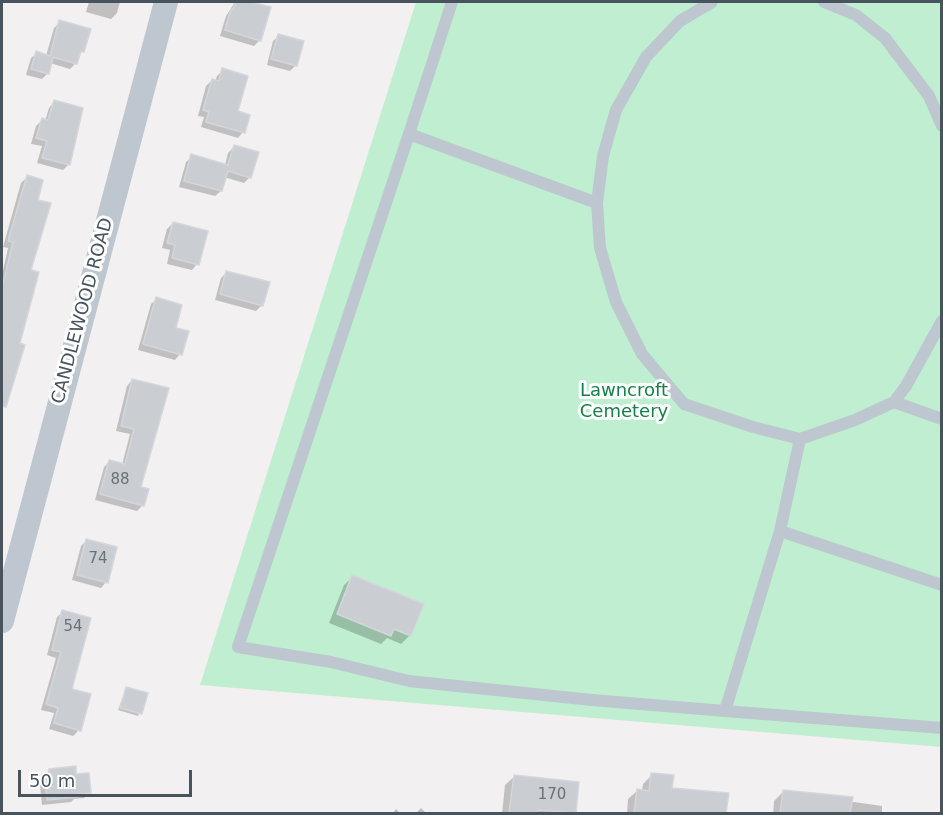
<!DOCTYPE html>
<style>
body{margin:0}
#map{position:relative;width:943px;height:815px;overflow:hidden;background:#f2f0f0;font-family:"DejaVu Sans",sans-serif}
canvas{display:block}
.frame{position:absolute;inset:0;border:3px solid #48545d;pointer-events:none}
.scale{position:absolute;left:18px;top:770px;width:174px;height:27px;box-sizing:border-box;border:3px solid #48545d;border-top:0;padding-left:8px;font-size:18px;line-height:21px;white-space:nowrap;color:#48545d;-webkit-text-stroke:4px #fff;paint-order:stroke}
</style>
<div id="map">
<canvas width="943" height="815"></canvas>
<div class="frame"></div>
<div class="scale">50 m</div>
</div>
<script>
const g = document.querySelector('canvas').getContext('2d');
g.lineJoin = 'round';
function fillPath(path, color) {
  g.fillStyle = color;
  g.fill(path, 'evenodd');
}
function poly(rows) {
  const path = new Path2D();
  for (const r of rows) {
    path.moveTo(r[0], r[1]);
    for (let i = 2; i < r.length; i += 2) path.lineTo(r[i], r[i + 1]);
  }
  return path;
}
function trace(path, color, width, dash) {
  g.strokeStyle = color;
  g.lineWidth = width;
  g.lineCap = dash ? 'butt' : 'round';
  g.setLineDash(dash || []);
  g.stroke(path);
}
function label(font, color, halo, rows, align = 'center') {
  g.font = font + ' "DejaVu Sans",sans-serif';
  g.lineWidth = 6;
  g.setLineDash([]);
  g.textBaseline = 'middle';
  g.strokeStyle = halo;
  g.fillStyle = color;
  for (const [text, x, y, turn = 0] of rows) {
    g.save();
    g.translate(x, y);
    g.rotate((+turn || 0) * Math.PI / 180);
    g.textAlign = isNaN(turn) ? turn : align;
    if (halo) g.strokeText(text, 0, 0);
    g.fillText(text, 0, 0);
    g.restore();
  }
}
const green = poly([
 [416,2,941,2,941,747,200,685]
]);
const shadow = poly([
 [89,2,120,2,117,13,111,19,86,12],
 [235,2,245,2,269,8,260,40,254,46,220,36,226,16],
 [60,22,83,51,78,56,76,63,70,69,50,63,48,73,42,79,26,75,31,58,37,53,46,56,54,28],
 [279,36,296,65,290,71,267,65,273,41],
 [223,70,243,132,238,138,201,127,204,117,198,116,206,86,212,80,215,81,217,76],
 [54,102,69,164,63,170,37,163,42,146,31,144,36,126,42,120,45,121,49,108],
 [234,147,250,177,244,183,224,177,221,191,215,196,179,187,186,162,192,156,225,165,228,153],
 [27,177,36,201,30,271,7,386,2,384,2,275,8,248,3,247,21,183],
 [173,223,197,264,192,270,167,264,170,250,162,248,167,229],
 [227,272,262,305,256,311,215,300,221,278],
 [157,299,180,354,175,360,138,350,151,304],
 [132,380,139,488,143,505,137,511,95,500,104,467,110,461,122,465,130,434,116,431,127,386],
 [86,541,106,582,101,588,72,580,81,546],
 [353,577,410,635,401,644,387,638,381,644,329,623,344,585],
 [63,612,70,690,79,730,73,736,49,729,54,713,41,710,56,658,47,655,57,617],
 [126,688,146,694,138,716,118,710],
 [49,770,75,776,90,793,84,798,74,799,71,802,42,805,40,785,44,780,44,776],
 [652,775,670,789,727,795,725,814,627,814,628,799,637,791,642,791,643,784],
 [514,777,578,783,575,814,502,814,505,785],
 [783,792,882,806,882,814,773,814,774,801],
 [421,808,427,814,415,814],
 [396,809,401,814,392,814]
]);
const building = poly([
 [236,2,250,2,271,7,261,41,225,30,231,9,233,9,236,2],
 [59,20,91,29,84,52,81,51,77,64,53,57,49,74,31,69,36,51,50,56,59,20],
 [278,34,304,41,297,66,271,59,278,34],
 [222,68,248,76,238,111,250,115,245,133,206,122,209,112,203,110,212,79,219,81,222,68],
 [54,100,83,108,70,165,42,158,47,141,36,138,42,118,48,120,54,100],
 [234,145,259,152,251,178,228,171,222,191,184,181,191,154,228,165,234,145],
 [27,175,43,180,38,200,51,203,31,270,39,272,20,343,25,345,6,407,2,406,2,288,13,242,8,241,27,175],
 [173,222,208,231,199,265,172,258,175,245,167,243,173,222],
 [226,271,270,282,263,306,220,294,226,271],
 [156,297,182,305,176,328,189,331,182,355,143,344,156,297],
 [132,379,169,388,141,487,149,489,144,506,100,494,109,460,125,464,134,429,121,426,132,379],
 [86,539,117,547,108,583,77,575,86,539],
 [352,575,424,604,411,636,394,629,391,636,337,614,352,575],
 [62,610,91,618,72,689,91,694,81,731,54,723,58,708,46,704,61,652,52,650,62,610],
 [126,687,148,693,142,714,120,708,126,687],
 [76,766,76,774,89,773,91,793,78,794,79,797,47,800,45,777,50,777,49,769,76,766],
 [651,773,674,775,672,788,729,793,726,813,634,813,637,789,649,791,651,773],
 [514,775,579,782,576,813,538,810,537,813,509,813,514,775],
 [783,790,853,797,850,813,780,813,783,790]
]);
const service = poly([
 [452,2,409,134,597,203],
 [712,2,680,21,646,57,616,110,603,156,597,203,600,248,616,302,642,354,684,404,753,427,800,439,855,420,894,402,906,386,942,321],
 [824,2,856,15,885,38,929,96,942,126],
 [409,134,238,647,331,662,409,681,592,700,725,711,780,531,800,439],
 [894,402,942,419],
 [780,531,942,585],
 [725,711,942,728]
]);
const minor = poly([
 [2,621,166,2]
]);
const numberNames = [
 ["88",120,480],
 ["74",98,559],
 ["54",73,627],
 ["170",552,795]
];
const streetNames = [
 ["CANDLEWOOD ROAD",83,311,-75]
];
const parkNames = [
 ["Lawncroft",624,391],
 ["Cemetery",624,412]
];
fillPath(green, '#bfefd0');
fillPath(shadow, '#0003');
fillPath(building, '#cacdd2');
trace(building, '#d4d6db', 1.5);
trace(service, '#bec7cf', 12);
trace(minor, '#bec7cf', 24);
label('15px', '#68727a', null, numberNames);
label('18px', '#48545d', '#fff', streetNames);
label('18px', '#178049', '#fff', parkNames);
</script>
